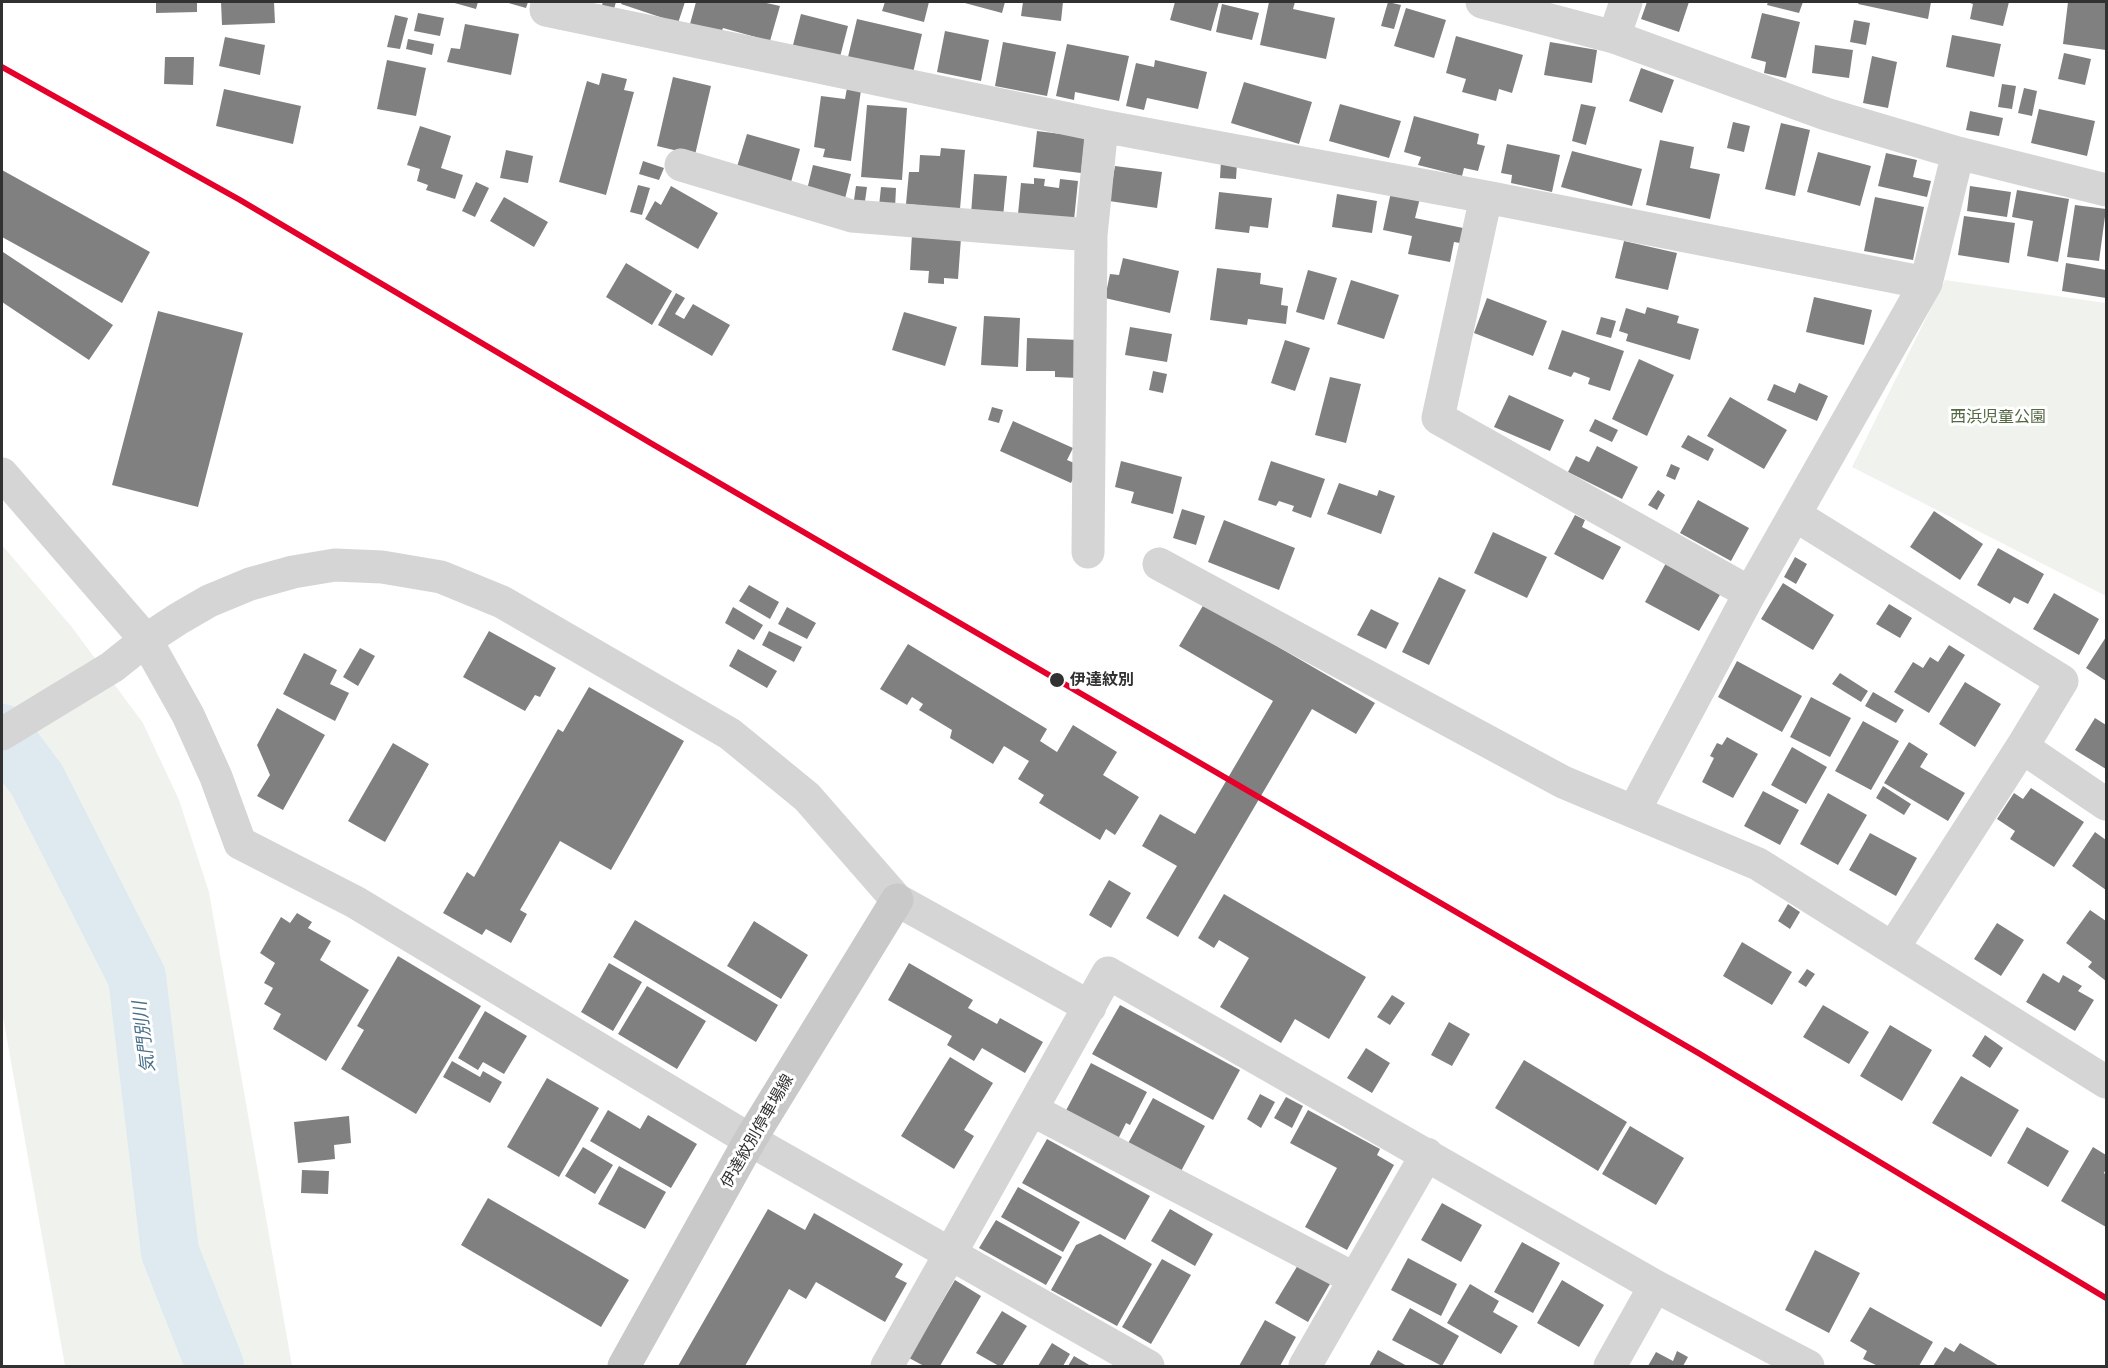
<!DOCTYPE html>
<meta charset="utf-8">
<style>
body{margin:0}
#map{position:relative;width:2108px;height:1368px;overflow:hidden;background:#fff;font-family:Lato,sans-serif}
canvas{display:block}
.frame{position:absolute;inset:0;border:3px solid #313131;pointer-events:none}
</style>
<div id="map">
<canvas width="2108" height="1368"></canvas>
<div class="frame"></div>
</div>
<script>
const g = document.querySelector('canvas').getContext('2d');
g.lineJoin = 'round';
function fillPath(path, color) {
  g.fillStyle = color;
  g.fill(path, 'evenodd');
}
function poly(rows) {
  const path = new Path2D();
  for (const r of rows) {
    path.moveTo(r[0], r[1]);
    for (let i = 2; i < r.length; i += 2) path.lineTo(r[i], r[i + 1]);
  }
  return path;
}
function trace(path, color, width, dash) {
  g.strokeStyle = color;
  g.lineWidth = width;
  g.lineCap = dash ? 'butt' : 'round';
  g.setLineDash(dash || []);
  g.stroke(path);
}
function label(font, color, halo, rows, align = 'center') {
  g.font = font + ' Lato,"Noto Sans JP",sans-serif';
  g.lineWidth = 6;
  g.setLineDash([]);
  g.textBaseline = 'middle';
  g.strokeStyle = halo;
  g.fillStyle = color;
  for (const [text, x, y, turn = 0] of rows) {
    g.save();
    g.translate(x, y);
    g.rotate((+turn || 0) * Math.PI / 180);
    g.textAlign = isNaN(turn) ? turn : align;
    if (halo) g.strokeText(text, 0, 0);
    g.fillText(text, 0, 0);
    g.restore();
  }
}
const green = poly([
 [1945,280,2106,303,2106,596,1852,467],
 [2,545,71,626,143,723,179,800,209,892,292,1366,65,1366,2,1011]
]);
const river = poly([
 [2,733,37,780,137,977,170,1252,215,1366]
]);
const building = poly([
 [156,2,197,2,197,12,156,13],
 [221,2,274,2,275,23,222,25],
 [451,2,478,2,476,9],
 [505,2,528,2,526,8],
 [603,2,616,2,614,9,602,5],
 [622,2,685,2,678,23,621,4],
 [696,2,762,2,780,6,770,41,723,28,721,33,690,24],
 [885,2,929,2,924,22,882,11],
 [961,2,1005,2,1002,13],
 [1023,2,1063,2,1061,21,1021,16],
 [1175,2,1219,2,1211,31,1170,20],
 [1269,2,1295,2,1293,9,1335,18,1326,59,1260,45],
 [1388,2,1401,5,1394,29,1381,26],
 [1647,2,1689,2,1679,32,1641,19],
 [1768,2,1803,2,1799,13,1767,5],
 [1859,2,1931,2,1928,19,1858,4],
 [1967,2,2009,2,2003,26,1970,19,1973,4],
 [2068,2,2106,2,2106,50,2063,44],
 [1222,4,1259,13,1252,40,1216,32],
 [1406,8,1446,20,1434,58,1394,46],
 [418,13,444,18,440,36,414,31],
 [1762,13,1800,22,1786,78,1764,73,1766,62,1751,58],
 [801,14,848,26,840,57,793,45],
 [395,15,408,18,400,49,387,47],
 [857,19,922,34,913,73,848,57],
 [1854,20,1870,23,1866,45,1850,42],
 [465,24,519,34,511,75,447,62,451,48,460,49],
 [945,31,989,40,981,81,937,72],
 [1952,35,2001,44,1994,77,1946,67],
 [1456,36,1523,55,1512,93,1499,89,1496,101,1462,92,1466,79,1446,73],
 [225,37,265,45,260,75,219,66],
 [408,39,434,44,432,55,406,49],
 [1003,42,1056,52,1047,96,995,86],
 [1550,42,1597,50,1592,83,1544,75],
 [1067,44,1129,56,1119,101,1075,92,1074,100,1056,96],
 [1815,45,1853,50,1849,78,1812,73],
 [2064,53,2091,59,2085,85,2058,79],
 [1872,56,1897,62,1888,108,1863,103],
 [165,57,194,57,193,85,164,84],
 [387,60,426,68,416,116,377,109],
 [1155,60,1207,72,1198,109,1147,98,1144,110,1126,106,1136,63,1154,67],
 [1641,68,1674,80,1662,113,1629,101],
 [602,73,627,79,624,90,634,92,606,195,559,182,587,81,599,85],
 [673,77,711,86,695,155,657,146],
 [1244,82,1312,102,1299,144,1231,123],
 [2002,84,2016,86,2012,109,1998,107],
 [847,88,861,90,851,161,823,157,825,149,814,147,821,96,845,99],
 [2024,88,2037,91,2032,116,2018,113],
 [224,89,301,106,293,144,216,126],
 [1340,104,1401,121,1389,158,1329,141],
 [1581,104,1596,107,1586,145,1572,141],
 [867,105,907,108,902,180,861,177],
 [2039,109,2095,121,2087,156,2031,143],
 [1970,111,2003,118,1999,136,1966,130],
 [1414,116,1479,134,1477,144,1485,146,1478,171,1464,168,1462,176,1418,165,1421,157,1404,152],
 [1733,122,1750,126,1744,152,1727,148],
 [1781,123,1810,130,1795,196,1765,189],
 [420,126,451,136,441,168,463,175,455,199,426,190,428,185,417,181,420,169,407,165],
 [1037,131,1085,137,1081,173,1033,167],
 [747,134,800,149,790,186,736,170],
 [1660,140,1694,147,1690,168,1720,174,1710,219,1646,205],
 [1507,144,1560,155,1552,192,1511,183,1512,175,1501,173],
 [941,148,965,150,960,209,906,204,909,172,919,172,920,155,940,156],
 [506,150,533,156,528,183,500,178],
 [1572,151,1642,169,1632,206,1561,187],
 [1818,152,1871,166,1860,206,1807,192],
 [1886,153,1917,160,1913,177,1931,181,1927,197,1878,186],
 [643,161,664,168,659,180,639,174],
 [1221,161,1237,163,1236,179,1220,178],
 [813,165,851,174,844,203,806,194],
 [1115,166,1162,172,1157,208,1109,201],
 [2,170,150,252,122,303,2,237],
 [974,174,1007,176,1003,217,971,214],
 [1034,178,1045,179,1044,186,1059,188,1060,179,1078,181,1074,220,1018,214,1021,183,1034,184],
 [476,182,489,188,475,217,462,211],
 [638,185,650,188,642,215,630,212],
 [671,186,718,213,698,249,645,219,655,201,661,205],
 [856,186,867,187,864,208,853,207],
 [1970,186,2011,192,2007,217,1967,211],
 [881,187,896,188,895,208,879,206],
 [2017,190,2069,199,2058,262,2027,256,2033,221,2012,217],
 [1219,192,1272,198,1268,228,1250,226,1249,233,1215,229],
 [1391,192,1420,198,1415,218,1463,228,1460,243,1454,242,1450,262,1408,254,1412,236,1383,230],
 [1337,194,1377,201,1372,233,1332,227],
 [504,197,548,222,534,247,490,221],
 [1875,197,1924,207,1913,260,1864,251],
 [2075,205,2106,209,2099,261,2067,257],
 [1964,216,2015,223,2009,263,1958,255],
 [912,234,961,238,958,279,944,278,944,284,928,283,929,271,910,270],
 [1624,241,1677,253,1668,290,1615,278],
 [3,252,113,325,89,360,2,302,2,254],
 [1123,258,1179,271,1170,313,1105,298,1110,274,1119,275],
 [626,263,672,291,652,325,606,297],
 [2066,263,2106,270,2106,298,2062,291],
 [1217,268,1261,273,1260,284,1283,288,1281,305,1288,306,1286,324,1248,319,1247,325,1210,320],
 [1308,270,1337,278,1324,320,1296,312],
 [1351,280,1399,295,1384,339,1337,324],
 [676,293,685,298,675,314,684,319,693,304,730,325,712,356,658,325],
 [1814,297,1872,310,1864,345,1806,332],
 [1487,298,1547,321,1533,356,1474,333],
 [1647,307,1679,316,1677,323,1699,329,1690,360,1626,341,1628,334,1619,331,1626,308,1645,314],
 [158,311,243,333,198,507,112,485],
 [904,312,957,327,945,366,892,350],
 [984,316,1020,318,1018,367,981,365],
 [1601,317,1616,321,1611,338,1596,334],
 [1130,327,1172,334,1167,362,1125,355],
 [1562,330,1624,351,1610,391,1588,384,1590,378,1574,372,1571,377,1548,369],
 [1027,338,1079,340,1078,378,1055,377,1055,371,1026,371],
 [1285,340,1310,348,1295,391,1271,383],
 [1639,359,1674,375,1647,436,1612,419],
 [1153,371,1167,374,1163,393,1149,390],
 [1330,377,1361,384,1346,443,1315,435],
 [1799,383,1828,396,1817,421,1767,400,1774,384,1795,393],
 [1509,395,1564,420,1550,451,1494,427],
 [1730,397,1787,430,1764,469,1707,436],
 [992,407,1003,410,999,423,988,420],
 [1595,419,1618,430,1612,442,1589,431],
 [1013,421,1073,448,1067,460,1079,465,1071,483,1000,451],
 [1688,435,1714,449,1708,461,1681,447],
 [1597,446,1638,467,1622,499,1568,472,1576,456,1589,462],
 [1121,461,1182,477,1173,514,1131,503,1134,492,1115,487],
 [1271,461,1325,479,1311,518,1292,511,1294,506,1279,501,1276,506,1258,500],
 [1671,464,1680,468,1675,480,1666,476],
 [1339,483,1377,496,1379,490,1395,496,1381,534,1327,514],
 [1658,490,1665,495,1657,510,1648,505],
 [1698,500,1749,528,1731,561,1680,533],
 [1182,509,1205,516,1196,545,1173,538],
 [1934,511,1983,544,1960,580,1910,547],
 [1575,515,1585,520,1582,527,1621,547,1603,580,1554,554],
 [1224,520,1295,548,1279,590,1208,562],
 [1493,532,1547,557,1527,598,1474,573],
 [1998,548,2044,574,2028,604,2014,597,2010,604,1977,585],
 [1795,557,1807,564,1796,584,1784,577],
 [1666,563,1721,593,1699,631,1645,602],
 [1439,577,1466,590,1429,665,1402,652],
 [1783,583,1834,615,1813,650,1761,619],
 [749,585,779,602,770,619,739,601],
 [2054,593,2099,619,2079,655,2033,629],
 [1204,604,1375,703,1356,734,1312,709,1178,937,1146,918,1177,866,1142,846,1160,814,1195,834,1273,701,1179,646],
 [1889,604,1912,618,1900,638,1876,624],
 [733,607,763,625,754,640,725,623],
 [787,607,816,623,807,639,778,624],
 [1371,609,1399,623,1386,649,1357,635],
 [489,631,556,668,540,697,535,695,525,711,463,677],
 [769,631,802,647,794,662,762,645],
 [2106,637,2106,681,2086,668],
 [908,644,1047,729,1040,741,1057,752,1073,725,1117,752,1103,775,1139,797,1115,835,1106,829,1100,840,1039,803,1044,795,1018,779,1029,761,1004,746,993,764,950,738,952,730,919,710,923,704,912,697,907,705,880,689],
 [1949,645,1965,655,1929,713,1894,692,1913,662,1923,668,1930,657,1938,662],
 [360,648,375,656,358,686,343,677],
 [738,649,777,671,767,688,729,666],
 [304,653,337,670,330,684,349,693,335,721,283,694],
 [1737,661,1802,696,1782,732,1718,697],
 [1840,673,1868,691,1861,702,1832,684],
 [1965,682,2001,704,1975,747,1939,724],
 [589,687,684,741,611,870,560,841,520,910,527,914,511,943,486,929,482,935,443,913,467,872,474,877,558,729,563,732],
 [1873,692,1904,710,1896,723,1865,706],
 [1811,697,1851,718,1830,757,1790,737],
 [277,708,325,735,283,810,257,796,270,775,257,745],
 [2095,718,2106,725,2106,769,2075,750],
 [1863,721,1899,741,1871,790,1835,771],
 [1727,737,1758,754,1733,798,1702,782,1714,758,1710,756,1717,743,1722,745],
 [1909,742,1928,754,1920,767,1965,793,1948,821,1884,783],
 [393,743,429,764,385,842,348,821],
 [1792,747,1827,767,1806,804,1771,785],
 [1883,786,1911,804,1904,815,1876,798],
 [2031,788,2084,822,2054,867,2010,839,2015,831,1997,819,2014,793,2023,799],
 [1763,791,1799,810,1780,845,1744,826],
 [1828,793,1867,815,1838,865,1800,844],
 [2095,832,2106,840,2106,890,2072,866],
 [1870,833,1917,858,1896,896,1849,870],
 [1109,880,1131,893,1111,928,1089,915],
 [1224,894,1366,977,1329,1039,1295,1019,1281,1043,1220,1007,1249,958,1219,940,1214,948,1198,938],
 [1788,904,1800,912,1790,929,1778,921],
 [2090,910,2106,921,2106,981,2088,967,2092,962,2066,943],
 [297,913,312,922,308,928,331,941,320,960,369,990,326,1061,273,1029,281,1014,264,1004,273,988,264,983,275,963,260,953,281,917,290,923],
 [635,920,778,1005,756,1042,613,957],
 [754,921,808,955,781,999,727,966],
 [1997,923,2024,940,2001,976,1974,959],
 [1742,942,1792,972,1772,1005,1723,976],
 [398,956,481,1006,416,1114,341,1069,364,1030,357,1026],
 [609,963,642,982,613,1031,581,1012],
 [909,963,973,1000,968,1008,997,1024,1000,1018,1043,1042,1025,1073,982,1048,974,1061,947,1045,952,1036,888,1000],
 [1807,969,1815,974,1806,987,1798,982],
 [2043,973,2059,983,2063,975,2082,986,2078,991,2094,1000,2075,1031,2026,1002],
 [647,986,706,1021,677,1069,618,1034],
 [1392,995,1405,1003,1390,1025,1377,1017],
 [1120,1005,1240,1070,1213,1120,1092,1054],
 [1823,1005,1869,1032,1849,1064,1803,1037],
 [485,1011,527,1036,504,1074,483,1062,478,1070,458,1058],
 [1449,1022,1470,1034,1452,1066,1431,1055],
 [1890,1025,1932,1050,1902,1101,1860,1076],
 [1985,1035,2003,1048,1990,1068,1972,1056],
 [1366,1048,1390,1063,1372,1093,1347,1078],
 [950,1057,993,1083,964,1130,974,1136,954,1169,901,1136],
 [1524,1060,1627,1122,1598,1171,1495,1108],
 [452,1061,480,1077,483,1071,502,1082,490,1103,443,1077],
 [1091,1063,1147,1092,1130,1125,1126,1123,1115,1145,1062,1118],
 [1961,1076,2019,1110,1991,1157,1932,1123],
 [547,1078,599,1108,559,1177,507,1147],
 [1260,1094,1275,1102,1261,1128,1247,1119],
 [1286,1097,1303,1106,1292,1128,1274,1118],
 [1153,1098,1205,1126,1179,1175,1126,1147],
 [608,1110,640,1129,648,1115,697,1144,671,1188,590,1141],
 [1308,1110,1380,1149,1377,1155,1394,1165,1347,1250,1305,1227,1337,1168,1290,1143],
 [349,1116,351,1143,334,1145,335,1159,298,1163,294,1122],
 [1630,1126,1684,1158,1656,1205,1602,1174],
 [2027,1127,2069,1151,2048,1187,2007,1163],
 [1047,1139,1150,1196,1125,1240,1022,1183],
 [583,1147,613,1165,595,1194,565,1176],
 [2093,1147,2106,1155,2106,1169,2104,1173,2106,1175,2106,1227,2061,1201],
 [619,1166,666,1192,645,1229,598,1204],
 [302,1170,329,1171,328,1194,301,1193],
 [1018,1187,1080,1222,1063,1252,1001,1217],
 [488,1198,629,1280,601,1327,461,1245],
 [1442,1203,1482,1225,1461,1262,1421,1240],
 [768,1209,805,1230,814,1213,903,1264,895,1277,907,1283,885,1322,816,1282,806,1299,789,1289,745,1366,678,1366],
 [1170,1209,1213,1234,1195,1266,1151,1241],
 [996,1220,1062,1257,1046,1285,979,1248],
 [1100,1234,1152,1264,1117,1326,1051,1290,1076,1245],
 [1522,1242,1560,1263,1533,1313,1494,1292],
 [1815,1250,1860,1273,1829,1333,1785,1310],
 [1408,1258,1457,1284,1441,1316,1391,1290],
 [1162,1259,1191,1275,1151,1344,1122,1327],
 [1298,1265,1330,1284,1308,1322,1275,1303],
 [955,1280,981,1296,940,1366,924,1366,909,1358],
 [1562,1280,1604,1305,1579,1347,1537,1323],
 [1470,1284,1499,1301,1493,1312,1518,1326,1501,1354,1447,1323],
 [1870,1307,1933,1342,1919,1366,1878,1366,1863,1359,1867,1351,1850,1341],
 [1410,1308,1459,1336,1442,1366,1392,1340],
 [1002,1311,1027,1326,1002,1366,999,1366,976,1353],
 [1265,1320,1296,1337,1280,1366,1239,1366],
 [1052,1343,1070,1354,1063,1366,1038,1366],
 [1960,1343,1999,1366,1933,1366,1945,1347,1954,1352],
 [1378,1350,1407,1366,1369,1366],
 [1677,1351,1688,1357,1683,1366,1648,1366,1656,1352,1673,1361],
 [1074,1356,1091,1366,1068,1366]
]);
const minor = poly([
 [547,2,546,10,1102,126,1486,197,1926,283],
 [1482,2,1614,37,1826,114,1958,153,2106,190],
 [1614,37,1626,2],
 [681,165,852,216,1091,235],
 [1486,197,1438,418,1750,593],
 [2,474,146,640,188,715,216,777,240,843,355,902,750,1140,1148,1366],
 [1795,515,2062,681,2022,747,2106,804],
 [1088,552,1091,235,1102,126],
 [1159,564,1563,782,1758,864,2106,1082],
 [2,734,112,667,146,640,178,619,209,601,250,584,293,572,335,565,382,567,441,577,502,602,730,734,807,797,897,900,1090,1007],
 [1634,811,1750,593,1926,283,1958,153],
 [1893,948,2022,747],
 [1032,1110,1355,1279],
 [887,1366,1108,973,1655,1286,1808,1366],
 [1305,1366,1427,1154],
 [1610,1366,1655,1286]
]);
const major = poly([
 [624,1366,750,1140,897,900]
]);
const rail1 = poly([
 [2,67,240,200,654,445,1700,1054,2106,1298]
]);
const markers = [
 [1057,680,8,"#313131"]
];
const parkNames = [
 ["西浜児童公園",1998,417]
];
const stopNames = [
 ["伊達紋別",1070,680]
];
const streetNames = [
 ["伊達紋別停車場線",757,1131,-60]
];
const waterNames = [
 ["気門別川",144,1037,-97]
];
fillPath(green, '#f0f3ed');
trace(river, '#dee9f0', 58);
fillPath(building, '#808080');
trace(minor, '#d5d5d5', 33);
trace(major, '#c9c9c9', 33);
trace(rail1, '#e4002b', 6);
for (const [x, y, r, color] of markers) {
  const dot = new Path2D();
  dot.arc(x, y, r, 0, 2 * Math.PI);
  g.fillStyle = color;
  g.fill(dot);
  trace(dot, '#fff', 2);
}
label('16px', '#546843', '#fff', parkNames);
label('bold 16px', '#313131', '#fff', stopNames, 'left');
label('16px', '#313131', '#fff', streetNames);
label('italic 18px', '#48708a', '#fff', waterNames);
</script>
